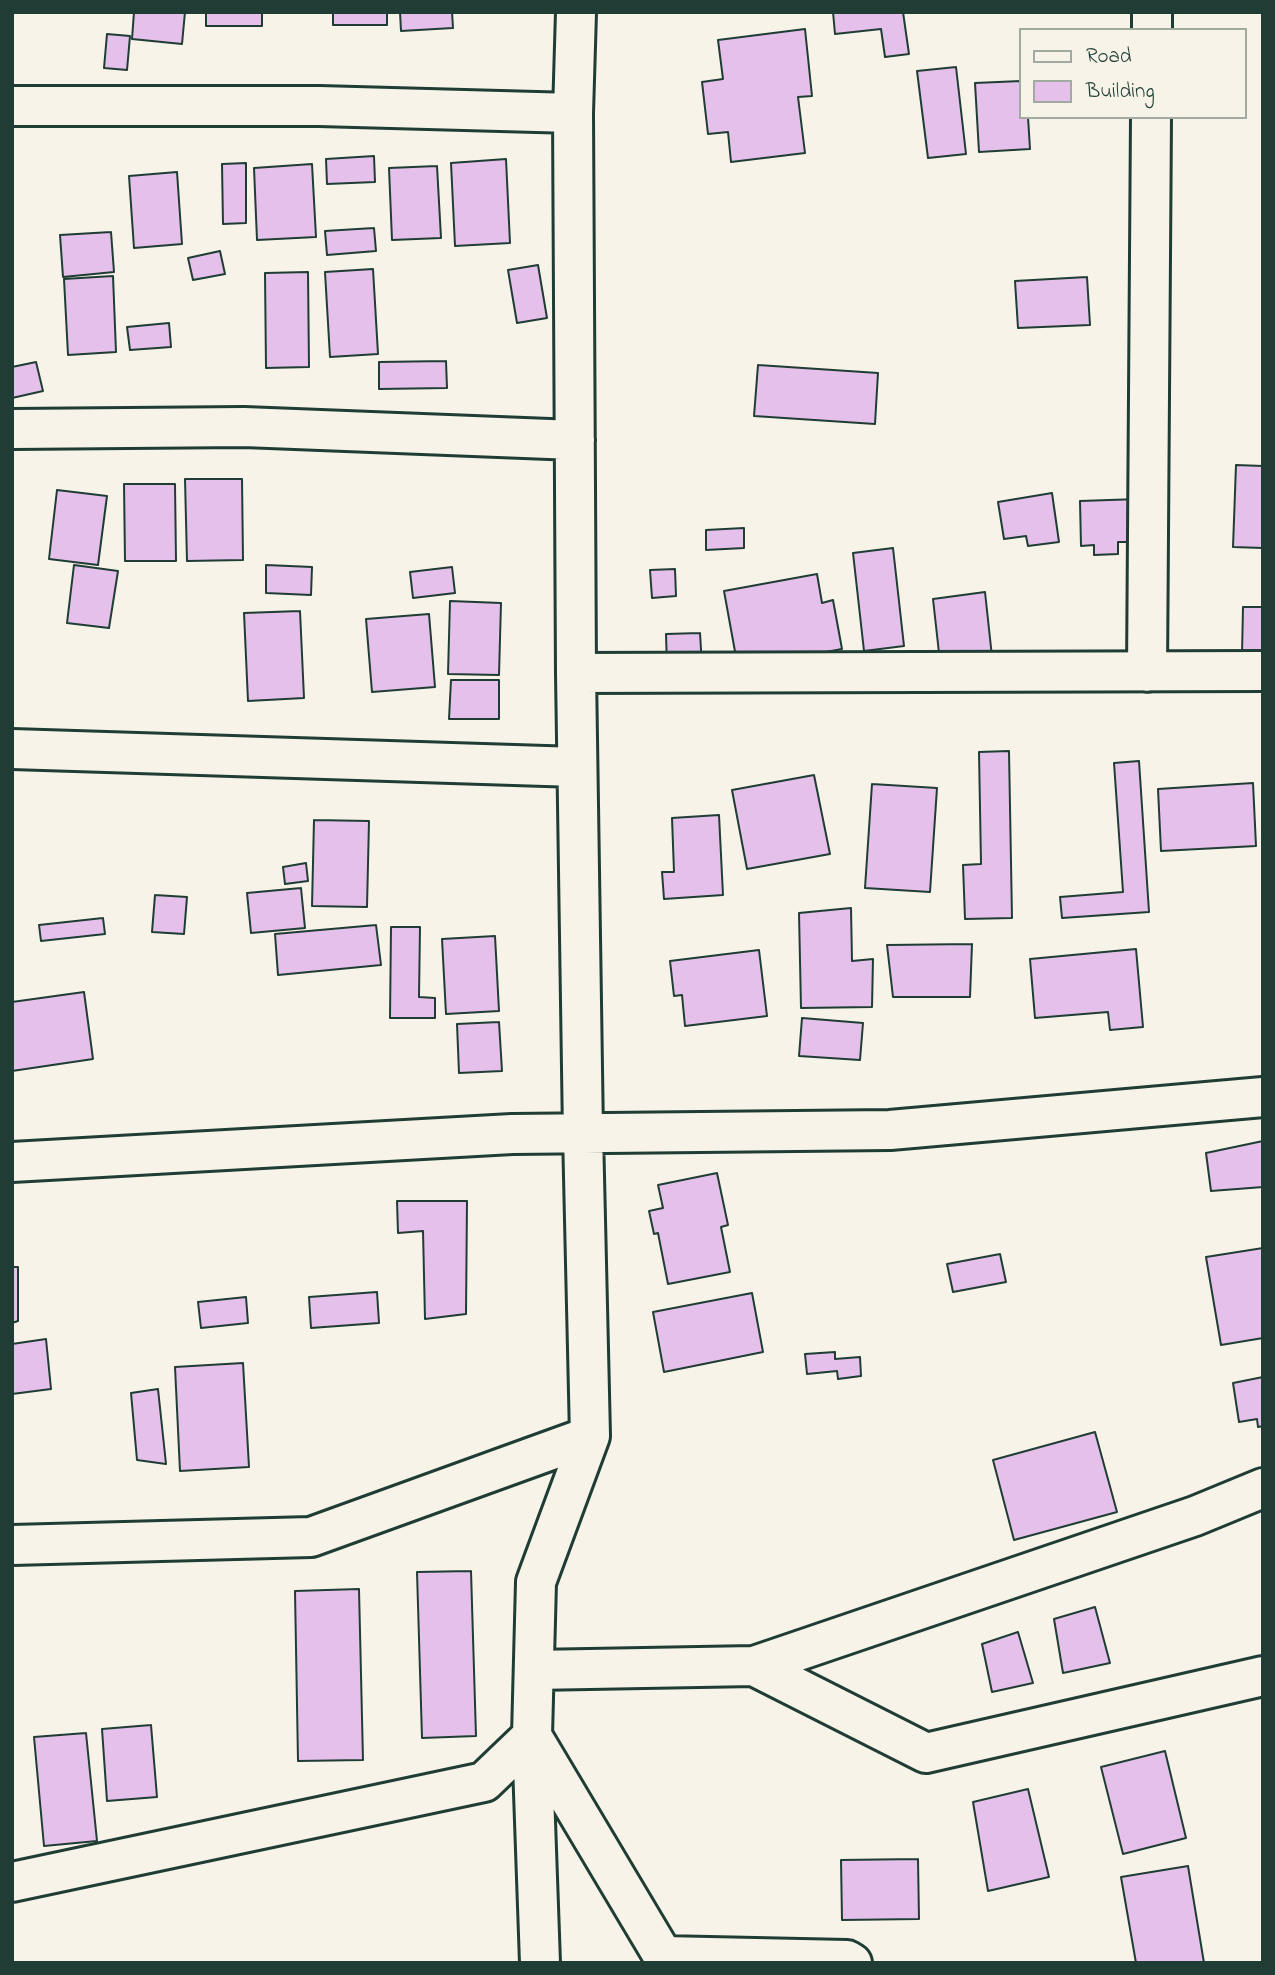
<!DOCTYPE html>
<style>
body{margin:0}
#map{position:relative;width:1275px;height:1975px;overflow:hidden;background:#f7f3e8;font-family:"Indie Flower",sans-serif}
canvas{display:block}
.frame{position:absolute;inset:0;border:14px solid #1f3d34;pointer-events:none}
.legend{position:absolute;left:1019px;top:28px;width:228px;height:91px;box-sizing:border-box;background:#f7f3e8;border:2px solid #a1aaa0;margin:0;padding:9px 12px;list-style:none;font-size:21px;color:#1f3d34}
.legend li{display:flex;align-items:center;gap:14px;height:35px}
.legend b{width:35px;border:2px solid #a1aaa0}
</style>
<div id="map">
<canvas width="1275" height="1975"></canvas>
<div class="frame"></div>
<ul class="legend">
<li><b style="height:9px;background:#f7f3e8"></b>Road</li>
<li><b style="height:19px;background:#e5c0ea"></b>Building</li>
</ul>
</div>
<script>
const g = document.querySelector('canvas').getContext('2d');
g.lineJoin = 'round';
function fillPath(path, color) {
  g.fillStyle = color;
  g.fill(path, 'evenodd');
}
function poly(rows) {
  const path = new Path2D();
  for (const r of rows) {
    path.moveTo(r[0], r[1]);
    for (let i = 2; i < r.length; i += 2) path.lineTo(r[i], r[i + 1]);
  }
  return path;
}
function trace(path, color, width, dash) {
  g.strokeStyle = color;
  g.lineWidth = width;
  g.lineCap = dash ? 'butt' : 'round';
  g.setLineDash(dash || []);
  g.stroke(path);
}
const building = poly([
 [134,12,185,12,182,44,132,39,134,12],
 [206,12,262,12,262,26,206,26,206,12],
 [333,12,387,12,387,25,333,25,333,12],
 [400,12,452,12,453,28,401,31,400,12],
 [833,12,903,12,909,54,885,57,881,29,835,34,833,12],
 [805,29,812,96,798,97,805,153,731,162,728,132,708,134,702,82,723,79,718,40,805,29],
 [107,34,130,36,127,70,104,68,107,34],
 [956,67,966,154,928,158,917,71,956,67],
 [1021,81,1021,117,1028,117,1030,149,979,152,975,83,1021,81],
 [374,156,375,182,327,184,326,159,374,156],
 [506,159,510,243,455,246,451,163,506,159],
 [246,163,246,223,223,224,222,164,246,163],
 [312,164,316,237,257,240,254,168,312,164],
 [437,166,441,238,392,240,389,168,437,166],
 [177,172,182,244,134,248,129,176,177,172],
 [374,228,376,251,327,255,325,231,374,228],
 [111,232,114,272,63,277,60,235,111,232],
 [220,251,225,274,193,280,188,258,220,251],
 [538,265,547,318,517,323,508,270,538,265],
 [373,269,378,354,330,357,325,272,373,269],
 [308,272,309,367,266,368,265,273,308,272],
 [113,276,116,352,68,355,64,279,113,276],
 [1087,277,1090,325,1018,328,1015,281,1087,277],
 [169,323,171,347,130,350,127,327,169,323],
 [446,361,447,388,379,389,379,362,446,361],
 [36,362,43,391,12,398,12,367,36,362],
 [758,365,878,373,875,424,754,416,758,365],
 [1236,465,1263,466,1263,548,1233,547,1236,465],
 [185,479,242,479,243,560,187,561,185,479],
 [124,484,175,484,176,561,125,561,124,484],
 [57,490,107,496,98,565,49,559,57,490],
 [1052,493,1059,542,1028,546,1026,536,1004,539,998,502,1052,493],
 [1139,499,1140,542,1118,542,1118,554,1094,555,1094,545,1081,546,1080,501,1139,499],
 [744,528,744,548,706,550,706,530,744,528],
 [893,548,904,646,864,651,853,553,893,548],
 [74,565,118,571,109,628,67,623,74,565],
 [266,565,312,567,311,595,266,593,266,565],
 [452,567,455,593,413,598,410,572,452,567],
 [675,569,676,596,652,598,650,570,675,569],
 [817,574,822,603,833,600,842,649,756,665,736,657,724,591,817,574],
 [985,592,993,666,941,671,933,599,985,592],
 [450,601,501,603,499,675,448,674,450,601],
 [1243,607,1263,607,1263,655,1242,654,1243,607],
 [300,611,304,698,248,701,244,613,300,611],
 [429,614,435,687,372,692,366,619,429,614],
 [700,633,702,666,667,668,666,634,700,633],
 [451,680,499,680,499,719,449,719,451,680],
 [1009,751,1012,918,965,919,963,865,981,864,979,752,1009,751],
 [1139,761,1149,912,1062,918,1060,897,1123,892,1114,763,1139,761],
 [814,775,830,854,747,869,732,790,814,775],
 [1253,783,1256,846,1161,851,1158,789,1253,783],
 [872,784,937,788,930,892,865,888,872,784],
 [719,815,723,895,664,899,662,872,674,872,672,818,719,815],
 [314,820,369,821,367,907,312,906,314,820],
 [306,863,308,881,285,884,283,867,306,863],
 [301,888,305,928,251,933,247,893,301,888],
 [155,895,187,897,184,934,152,932,155,895],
 [851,908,852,961,873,959,872,1007,801,1008,799,913,851,908],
 [103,918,105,934,41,941,39,925,103,918],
 [376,925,381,965,278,975,275,934,376,925],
 [391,927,420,927,419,997,435,998,435,1018,390,1018,391,927],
 [495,936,499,1011,446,1014,442,939,495,936],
 [972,944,970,997,893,997,887,945,972,944],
 [1136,949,1143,1027,1110,1030,1108,1012,1035,1018,1030,959,1136,949],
 [759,950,767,1016,685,1026,682,995,674,996,670,961,759,950],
 [84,992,93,1059,12,1071,12,1002,84,992],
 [802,1018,863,1023,860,1060,799,1056,802,1018],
 [499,1022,502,1071,459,1073,457,1024,499,1022],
 [1263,1141,1263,1187,1211,1191,1206,1153,1263,1141],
 [717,1173,728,1225,721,1227,730,1272,668,1284,658,1233,654,1234,649,1211,663,1208,658,1185,717,1173],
 [397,1201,467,1201,466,1314,425,1319,423,1231,398,1233,397,1201],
 [1263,1248,1263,1338,1221,1345,1206,1257,1263,1248],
 [1000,1254,1006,1282,953,1292,947,1264,1000,1254],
 [12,1267,18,1267,18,1321,12,1323,12,1267],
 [377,1292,379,1323,311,1328,309,1297,377,1292],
 [752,1293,763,1352,664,1372,653,1312,752,1293],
 [246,1297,248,1323,201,1328,198,1302,246,1297],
 [46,1339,51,1389,12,1394,12,1344,46,1339],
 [835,1352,835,1359,860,1357,861,1376,838,1379,837,1371,807,1374,805,1354,835,1352],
 [243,1363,249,1467,180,1471,175,1367,243,1363],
 [1263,1377,1263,1426,1258,1427,1257,1419,1239,1422,1233,1383,1263,1377],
 [158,1389,166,1464,137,1460,131,1393,158,1389],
 [1095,1432,1117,1512,1014,1540,993,1460,1095,1432],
 [471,1571,476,1736,422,1738,417,1572,471,1571],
 [359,1589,363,1760,298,1761,295,1591,359,1589],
 [1095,1607,1110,1663,1063,1673,1054,1619,1095,1607],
 [1018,1632,1033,1683,992,1692,982,1644,1018,1632],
 [151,1725,157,1797,107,1801,102,1729,151,1725],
 [86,1733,97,1841,44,1846,34,1737,86,1733],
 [1165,1751,1186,1838,1123,1854,1101,1767,1165,1751],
 [1028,1789,1049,1877,988,1891,973,1802,1028,1789],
 [918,1859,919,1919,842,1920,841,1860,918,1859],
 [1188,1866,1204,1963,1136,1963,1121,1877,1188,1866]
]);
const street = poly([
 [1152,30,1152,12],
 [12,106,319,106,573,113],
 [12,429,244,427,575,440],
 [1147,672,1151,117],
 [576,673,1263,671],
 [12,749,577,767],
 [12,1162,512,1134,890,1130,1263,1097],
 [12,1545,311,1537,590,1436],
 [754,1666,926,1753,1263,1676],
 [534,1670,754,1666,1195,1516,1263,1488],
 [12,1882,484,1782,532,1736,663,1956,847,1960,852,1963],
 [540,1963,532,1736,536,1582,590,1436,583,1133,576,673,573,113,576,12]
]);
fillPath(building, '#e5c0ea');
trace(building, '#1f3d34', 2);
trace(street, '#1f3d34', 44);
trace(street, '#f7f3e8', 38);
</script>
